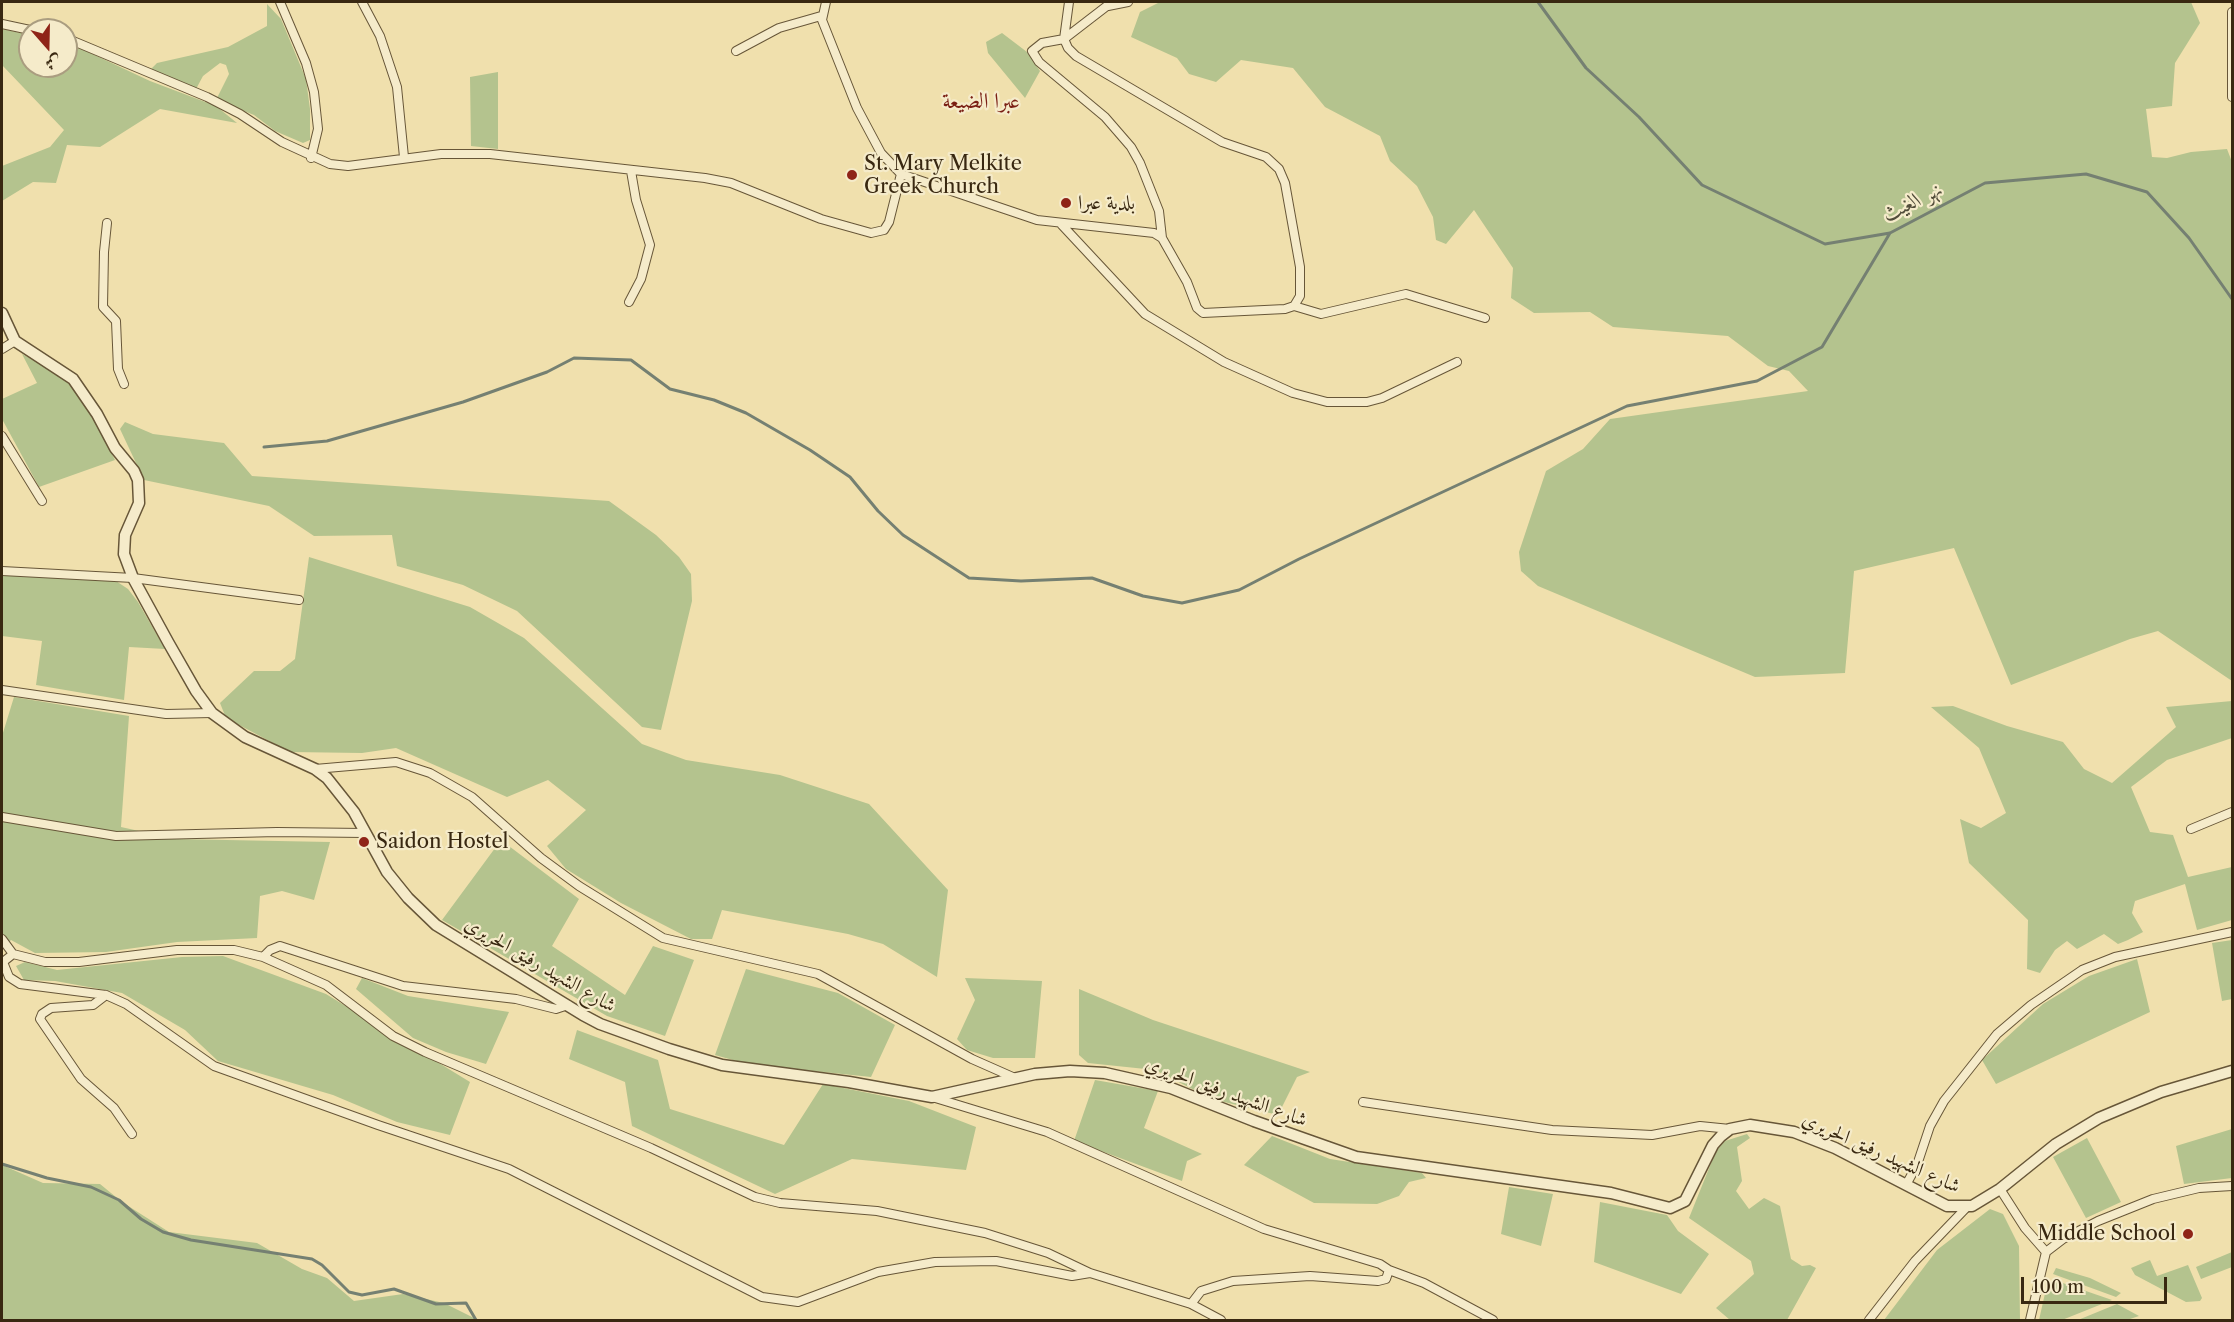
<!DOCTYPE html>
<meta charset="utf-8">
<style>
body{margin:0}
#map{position:relative;width:2234px;height:1322px;overflow:hidden;background:#f0e0ad;font-family:"Libre Caslon Text",Amiri,serif}
canvas{display:block}
.frame{position:absolute;inset:0;border:3px solid #392811;pointer-events:none}
.north{position:absolute;left:18px;top:18px;width:60px;height:60px;box-sizing:border-box;background:#f5ebca;border:2px solid #aa9d80;border-radius:50%;rotate:160deg;font-size:16px;font-weight:700;line-height:24px;text-align:center;color:#392811}
.north::after{content:'';display:block;margin:auto;width:21px;height:27px;background:#8f2418;clip-path:polygon(50% 0,100% 100%,50% 72%,0 100%)}
.scale{position:absolute;left:2021px;top:1277px;width:146px;height:27px;box-sizing:border-box;border:3px solid #392811;border-top:0;padding-left:8px;font-size:18px;line-height:21px;white-space:nowrap;color:#392811;-webkit-text-stroke:4px #f5ebca;paint-order:stroke}
</style>
<div id="map">
<canvas width="2234" height="1322"></canvas>
<div class="frame"></div>
<div class="north">ش</div>
<div class="scale">100 m</div>
</div>
<script>
const g = document.querySelector('canvas').getContext('2d');
g.lineJoin = 'round';
function fillPath(path, color) {
  g.fillStyle = color;
  g.fill(path, 'evenodd');
}
function poly(rows) {
  const path = new Path2D();
  for (const r of rows) {
    path.moveTo(r[0], r[1]);
    for (let i = 2; i < r.length; i += 2) path.lineTo(r[i], r[i + 1]);
  }
  return path;
}
function trace(path, color, width, dash) {
  g.strokeStyle = color;
  g.lineWidth = width;
  g.lineCap = dash ? 'butt' : 'round';
  g.setLineDash(dash || []);
  g.stroke(path);
}
function label(font, color, halo, rows, align = 'center') {
  g.font = font + ' "Libre Caslon Text",Amiri,serif';
  g.lineWidth = 4.5;
  g.setLineDash([]);
  g.textBaseline = 'middle';
  g.strokeStyle = halo;
  g.fillStyle = color;
  for (const [text, x, y, turn = 0] of rows) {
    g.save();
    g.translate(x, y);
    g.rotate((+turn || 0) * Math.PI / 180);
    g.textAlign = isNaN(turn) ? turn : align;
    if (halo) g.strokeText(text, 0, 0);
    g.fillText(text, 0, 0);
    g.restore();
  }
}
const green = poly([
 [1160,2,2191,2,2200,23,2175,63,2172,106,2146,109,2152,157,2167,158,2191,152,2227,149,2232,162,2232,681,2158,631,2130,639,2011,685,1954,548,1854,571,1845,673,1755,677,1538,586,1521,571,1519,552,1546,471,1583,449,1610,419,1808,391,1789,371,1768,366,1728,336,1613,327,1590,312,1534,313,1511,298,1513,268,1474,210,1446,244,1436,240,1433,217,1417,186,1390,161,1380,136,1325,107,1293,68,1241,60,1216,82,1189,74,1177,58,1131,37,1140,12],
 [267,4,281,19,306,79,310,109,310,140,303,143,275,131,254,115,216,100,229,74,226,65,220,63,203,76,196,89,151,69,157,63,228,47,267,26],
 [2,29,30,35,30,66,66,66,66,45,84,50,150,81,216,106,237,123,160,109,100,147,67,145,56,183,33,182,2,201,2,166,50,147,64,130,2,65],
 [1002,33,1027,52,1040,71,1025,98,988,53,986,42],
 [498,72,498,149,471,146,470,77],
 [22,354,65,377,90,410,115,460,39,487,2,419,2,399,37,383],
 [125,422,153,434,224,443,252,476,609,501,656,535,679,557,691,574,692,601,661,730,642,727,517,611,463,585,397,566,392,535,314,536,269,506,144,480,120,429],
 [309,557,470,607,524,638,642,744,686,760,780,775,869,804,948,890,937,977,883,944,848,934,722,910,712,939,691,939,621,903,566,869,547,846,586,810,548,780,507,797,396,748,362,753,290,752,226,718,220,703,254,671,280,671,295,659],
 [2,575,116,581,128,589,138,602,165,649,129,647,124,700,36,685,42,641,2,636],
 [14,697,129,716,121,827,175,839,330,842,314,900,282,891,260,896,257,938,177,942,106,952,35,953,11,940,2,948,2,736],
 [2232,701,2232,738,2167,760,2131,787,2150,832,2173,835,2188,877,2232,867,2232,920,2197,930,2185,884,2135,901,2132,913,2143,932,2128,940,2118,944,2104,934,2077,949,2067,941,2055,950,2040,973,2027,969,2028,920,1969,863,1960,819,1981,828,2006,813,1979,748,1931,707,1953,706,2007,726,2063,742,2084,769,2112,783,2176,727,2166,707],
 [501,840,579,899,552,946,625,995,653,946,694,960,665,1036,607,1016,442,920],
 [2232,940,2232,999,2222,1001,2212,943],
 [223,956,326,994,470,1082,450,1135,397,1122,333,1095,218,1061,185,1030,122,993,55,981,24,980,16,966,25,962,57,970,182,957],
 [2137,959,2150,1012,1996,1084,1982,1060,2043,1004,2089,976],
 [746,969,838,993,895,1025,871,1077,747,1064,715,1055],
 [362,978,408,996,509,1012,486,1064,446,1052,413,1038,356,989],
 [965,978,1042,981,1035,1058,993,1058,967,1050,957,1039,975,1000],
 [1079,989,1153,1020,1310,1072,1297,1077,1278,1115,1212,1099,1155,1070,1088,1063,1079,1055],
 [577,1030,658,1060,670,1109,784,1145,823,1084,909,1101,976,1127,966,1170,852,1159,775,1194,632,1126,625,1082,569,1059],
 [1095,1080,1158,1091,1144,1128,1202,1154,1187,1161,1182,1181,1074,1141],
 [2232,1129,2232,1178,2184,1184,2176,1146],
 [1747,1134,1750,1138,1737,1147,1742,1181,1736,1191,1749,1209,1764,1198,1780,1206,1791,1259,1802,1266,1810,1265,1816,1268,1787,1320,1730,1320,1716,1308,1754,1274,1751,1261,1689,1218,1716,1151,1725,1141],
 [1272,1136,1330,1159,1422,1173,1426,1178,1409,1182,1399,1196,1377,1204,1314,1203,1244,1165],
 [2087,1138,2121,1202,2086,1218,2053,1157],
 [2,1165,43,1183,100,1184,122,1202,169,1232,257,1243,302,1269,327,1278,354,1301,403,1294,444,1303,478,1320,2,1320],
 [1509,1187,1553,1194,1541,1246,1501,1234],
 [1600,1202,1667,1215,1678,1231,1709,1254,1681,1294,1594,1262],
 [1990,1209,2003,1214,2019,1246,2020,1320,1884,1320,1937,1250],
 [2232,1252,2232,1267,2201,1279,2196,1267],
 [2150,1260,2157,1276,2188,1265,2202,1298,2200,1301,2186,1302,2135,1275,2131,1268],
 [2056,1268,2090,1278,2121,1293,2116,1297,2053,1274],
 [2054,1280,2112,1300,2062,1320,2039,1320,2046,1289],
 [2117,1304,2139,1316,2127,1320,2078,1320]
]);
const stream = poly([
 [1538,2,1586,68,1639,117,1702,185,1825,244,1890,233,1985,183,2086,174,2147,192,2189,238,2232,299],
 [264,447,327,441,463,402,547,372,574,358,631,360,670,389,714,400,746,413,810,450,850,477,878,511,903,535,969,578,1021,581,1092,578,1143,596,1182,603,1239,590,1299,559,1627,406,1757,381,1822,347,1890,233],
 [2,1164,47,1178,91,1187,119,1200,141,1219,163,1232,191,1240,312,1259,322,1265,349,1292,362,1295,394,1289,436,1304,466,1303,476,1320]
]);
const minor = poly([
 [280,2,306,63,314,92,318,129,311,158],
 [362,2,380,36,397,87,404,157],
 [826,2,822,20,857,108,881,153,901,174,1037,220,1154,233,1162,238,1187,282,1197,308,1203,313,1285,309,1294,306,1300,296,1300,267,1285,183,1279,169,1266,157,1222,142,1076,56,1068,48,1064,39,1069,2],
 [1112,2,1064,39,1042,43,1032,51,1039,62,1105,117,1131,147,1140,163,1159,211,1162,238],
 [1108,6,1128,2],
 [2232,12,2232,97],
 [2,24,30,30],
 [66,38,207,97,240,114,282,142,330,164,348,166,441,154,490,154,705,178,731,183,821,219,871,233,884,230,889,222,901,174],
 [736,51,779,28,821,16],
 [107,223,104,252,103,307,116,321,118,369,124,384],
 [1061,224,1145,314,1224,362,1293,393,1327,402,1367,402,1382,398,1457,362],
 [629,302,641,279,650,245,636,200,631,171],
 [1294,306,1321,314,1406,294,1485,318],
 [2,349,15,341],
 [2,436,42,501],
 [2,571,133,578,299,600],
 [2,690,166,714,212,713],
 [315,769,396,762,430,773,472,797,541,858,579,886,663,938,818,974,972,1059,1015,1078],
 [2,817,116,836,277,832,365,833],
 [2191,829,2232,812],
 [2,939,13,954],
 [263,957,234,950,177,950,79,962,45,962,13,954,3,962,9,977,20,984,106,995,126,1004,214,1066,378,1125,509,1169,762,1297,798,1302,878,1272,935,1262,996,1261,1072,1276,1090,1273],
 [106,995,93,1005,51,1008,42,1014,40,1019,81,1079,114,1108,132,1134],
 [568,1005,556,1009,516,999,403,986,280,946,270,950,263,957,326,985,393,1036,425,1052,651,1148,755,1197,780,1203,877,1211,985,1233,1048,1253,1090,1273,1191,1304,1221,1320],
 [932,1097,1047,1132,1264,1229,1380,1264,1389,1270,1386,1279,1378,1281,1310,1276,1233,1281,1201,1291,1191,1304],
 [1363,1102,1552,1130,1652,1135,1700,1126,1730,1129],
 [1907,1183,1917,1165,1930,1126,1944,1101,1997,1034,2031,1005,2082,970,2115,957,2232,932],
 [2000,1189,2025,1228,2046,1252,2063,1239,2098,1221,2153,1199,2199,1188,2232,1186],
 [1389,1270,1424,1283,1493,1320],
 [1869,1320,1915,1261,1966,1208],
 [2030,1320,2046,1252]
]);
const tertiary = poly([
 [2,313,15,341,73,379,97,414,115,448,134,471,138,480,139,503,125,535,124,554,133,578,168,642,196,691,212,713,245,737,315,769,327,778,354,812,387,872,408,898,436,925,583,1015,600,1024,669,1049,722,1065,849,1082,932,1097,1035,1074,1070,1071,1105,1073,1171,1088,1254,1121,1356,1157,1611,1193,1670,1208,1685,1201,1713,1145,1721,1136,1730,1129,1750,1125,1794,1132,1835,1148,1947,1206,1972,1206,2000,1189,2056,1144,2099,1118,2161,1092,2232,1071]
]);
const markers = [
 [852,175,6,"#8f2418"],
 [1066,203,6,"#8f2418"],
 [364,842,6,"#8f2418"],
 [2188,1234,6,"#8f2418"]
];
const poiNames = [
 ["St. Mary Melkite",864,164],
 ["Greek Church",864,187],
 ["بلدية عبرا",1078,203],
 ["Saidon Hostel",376,842],
 ["Middle School",2176,1234,"right"]
];
const streetNames = [
 ["شارع الشهيد رفيق الحريري",540,965,30],
 ["شارع الشهيد رفيق الحريري",1226,1092,20],
 ["شارع الشهيد رفيق الحريري",1881,1153,24]
];
const waterNames = [
 ["نهر الغيث",1913,202,-26]
];
const quarterNames = [
 ["عبرا الضيعة",981,102]
];
fillPath(green, '#b4c38e');
trace(stream, '#758072', 3);
trace(minor, '#675638', 10);
trace(tertiary, '#675638', 13);
trace(minor, '#f5ebca', 8);
trace(tertiary, '#f5ebca', 10);
for (const [x, y, r, color] of markers) {
  const dot = new Path2D();
  dot.arc(x, y, r, 0, 2 * Math.PI);
  g.fillStyle = color;
  g.fill(dot);
  trace(dot, '#f5ebca', 2);
}
label('20px', '#392811', '#f5ebca', poiNames, 'left');
label('20px', '#392811', '#f5ebca', streetNames);
label('italic 21px', '#524d3a', '#f5ebca', waterNames);
label('22px', '#7a1f14', '#f5ebca', quarterNames);
</script>
